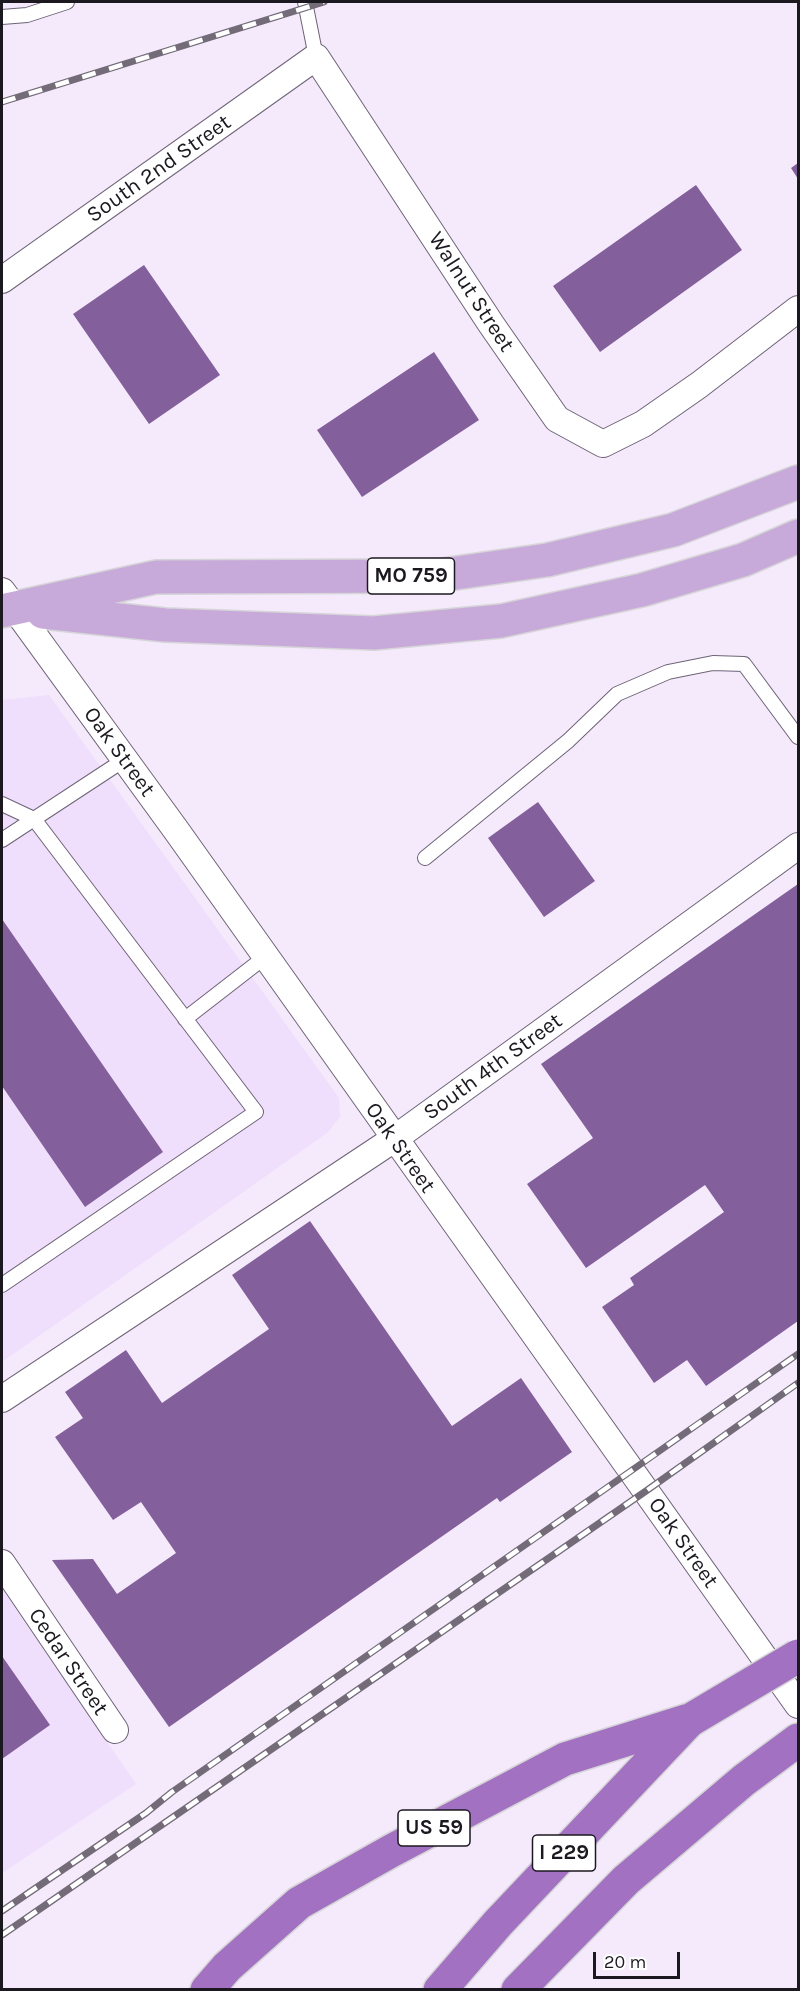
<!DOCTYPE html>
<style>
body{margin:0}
#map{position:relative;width:800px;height:1991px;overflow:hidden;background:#f5eafc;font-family:Karla,sans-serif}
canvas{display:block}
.frame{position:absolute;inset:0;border:3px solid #1c1820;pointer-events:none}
.scale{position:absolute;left:593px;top:1952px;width:87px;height:27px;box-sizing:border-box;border:3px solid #1c1820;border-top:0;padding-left:8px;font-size:18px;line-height:21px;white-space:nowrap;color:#1c1820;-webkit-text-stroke:4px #fff;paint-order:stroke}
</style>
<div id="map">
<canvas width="800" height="1991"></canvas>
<div class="frame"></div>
<div class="scale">20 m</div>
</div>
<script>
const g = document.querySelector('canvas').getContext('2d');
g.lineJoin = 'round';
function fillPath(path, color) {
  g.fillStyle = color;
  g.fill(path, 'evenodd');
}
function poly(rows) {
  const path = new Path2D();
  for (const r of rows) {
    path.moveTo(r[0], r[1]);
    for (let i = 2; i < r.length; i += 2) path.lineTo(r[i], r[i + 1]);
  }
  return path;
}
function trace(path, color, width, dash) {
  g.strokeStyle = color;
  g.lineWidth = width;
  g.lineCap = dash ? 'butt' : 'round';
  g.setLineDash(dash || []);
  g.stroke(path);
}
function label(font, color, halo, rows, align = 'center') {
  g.font = font + ' Karla,sans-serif';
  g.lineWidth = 5;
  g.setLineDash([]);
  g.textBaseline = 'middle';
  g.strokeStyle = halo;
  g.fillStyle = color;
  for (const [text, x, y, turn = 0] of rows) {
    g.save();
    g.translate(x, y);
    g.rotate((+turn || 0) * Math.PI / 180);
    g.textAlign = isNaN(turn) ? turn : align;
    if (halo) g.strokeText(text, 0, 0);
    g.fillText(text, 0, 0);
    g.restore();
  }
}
const built = poly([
 [49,695,339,1098,340,1117,327,1133,2,1362,2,700],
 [2,1589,136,1784,2,1873]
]);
const building = poly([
 [798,163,798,179,791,168],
 [696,185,742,250,600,352,553,286],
 [144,265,220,375,149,424,73,314],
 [434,352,479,420,362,497,317,430],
 [538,802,595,881,544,917,488,838],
 [798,884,798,1321,706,1386,687,1360,654,1383,602,1307,634,1285,630,1278,724,1212,705,1185,586,1268,527,1184,593,1138,541,1064],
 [2,919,163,1152,85,1207,2,1086],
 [310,1221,452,1426,521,1378,572,1452,500,1502,497,1498,169,1727,52,1560,93,1559,117,1594,176,1553,141,1502,113,1520,55,1437,83,1418,65,1392,126,1350,162,1403,269,1329,232,1275],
 [2,1656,50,1725,2,1759]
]);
const service = poly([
 [305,2,316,57],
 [2,17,27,15,67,2],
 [2,804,34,819,256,1112,2,1285],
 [2,840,124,760],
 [425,858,568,741,617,694,668,672,713,663,744,664,798,737],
 [185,1019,265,957]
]);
const minor = poly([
 [2,280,316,57,491,324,557,419,603,444,643,424,699,385,798,309],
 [2,591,176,830,798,1705],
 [2,1399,394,1139,798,846],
 [2,1563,115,1730]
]);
const primary = poly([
 [2,611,156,577,435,576,547,560,673,530,798,482],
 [43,612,165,625,374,633,501,621,642,590,743,560,798,536]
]);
const motorway = poly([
 [207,1990,227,1967,299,1903,391,1851,565,1759,692,1719],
 [440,1990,498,1923,690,1720],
 [518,1990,626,1880,744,1780,798,1740]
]);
const rail = poly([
 [2,102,324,2],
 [2,1911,146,1813,172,1792,798,1354],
 [2,1935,646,1491,798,1383]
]);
const motorwayBridge = poly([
 [692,1719,798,1656]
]);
const shields = [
 [411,576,87],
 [434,1828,72],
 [564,1853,63]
];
const shieldNames = [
 ["MO 759",411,576],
 ["US 59",434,1828],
 ["I 229",564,1853]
];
const streetNames = [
 ["South 2nd Street",159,169,-35],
 ["Walnut Street",471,292,57],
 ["Oak Street",119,752,54],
 ["South 4th Street",493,1067,-36],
 ["Oak Street",400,1148,55],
 ["Oak Street",683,1543,55],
 ["Cedar Street",68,1662,56]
];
fillPath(built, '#efdefc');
fillPath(building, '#83609b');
trace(service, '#6e6376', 16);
trace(minor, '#6e6376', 28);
trace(primary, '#d6d5d7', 36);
trace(motorway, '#d6d5d7', 36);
trace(service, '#fff', 14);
trace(minor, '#fff', 26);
trace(primary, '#c8aada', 33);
trace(motorway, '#a371c2', 33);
trace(rail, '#736c78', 7);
trace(rail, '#fff', 4.5, [14]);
trace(motorwayBridge, '#d6d5d7', 36, []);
trace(motorwayBridge, '#a371c2', 33);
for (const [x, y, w] of shields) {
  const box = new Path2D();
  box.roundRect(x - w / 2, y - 18, w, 36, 4.5);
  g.fillStyle = '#fff';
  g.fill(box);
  trace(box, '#1c1820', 1.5);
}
label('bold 21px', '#1c1820', null, shieldNames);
label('22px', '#1c1820', '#fff', streetNames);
</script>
